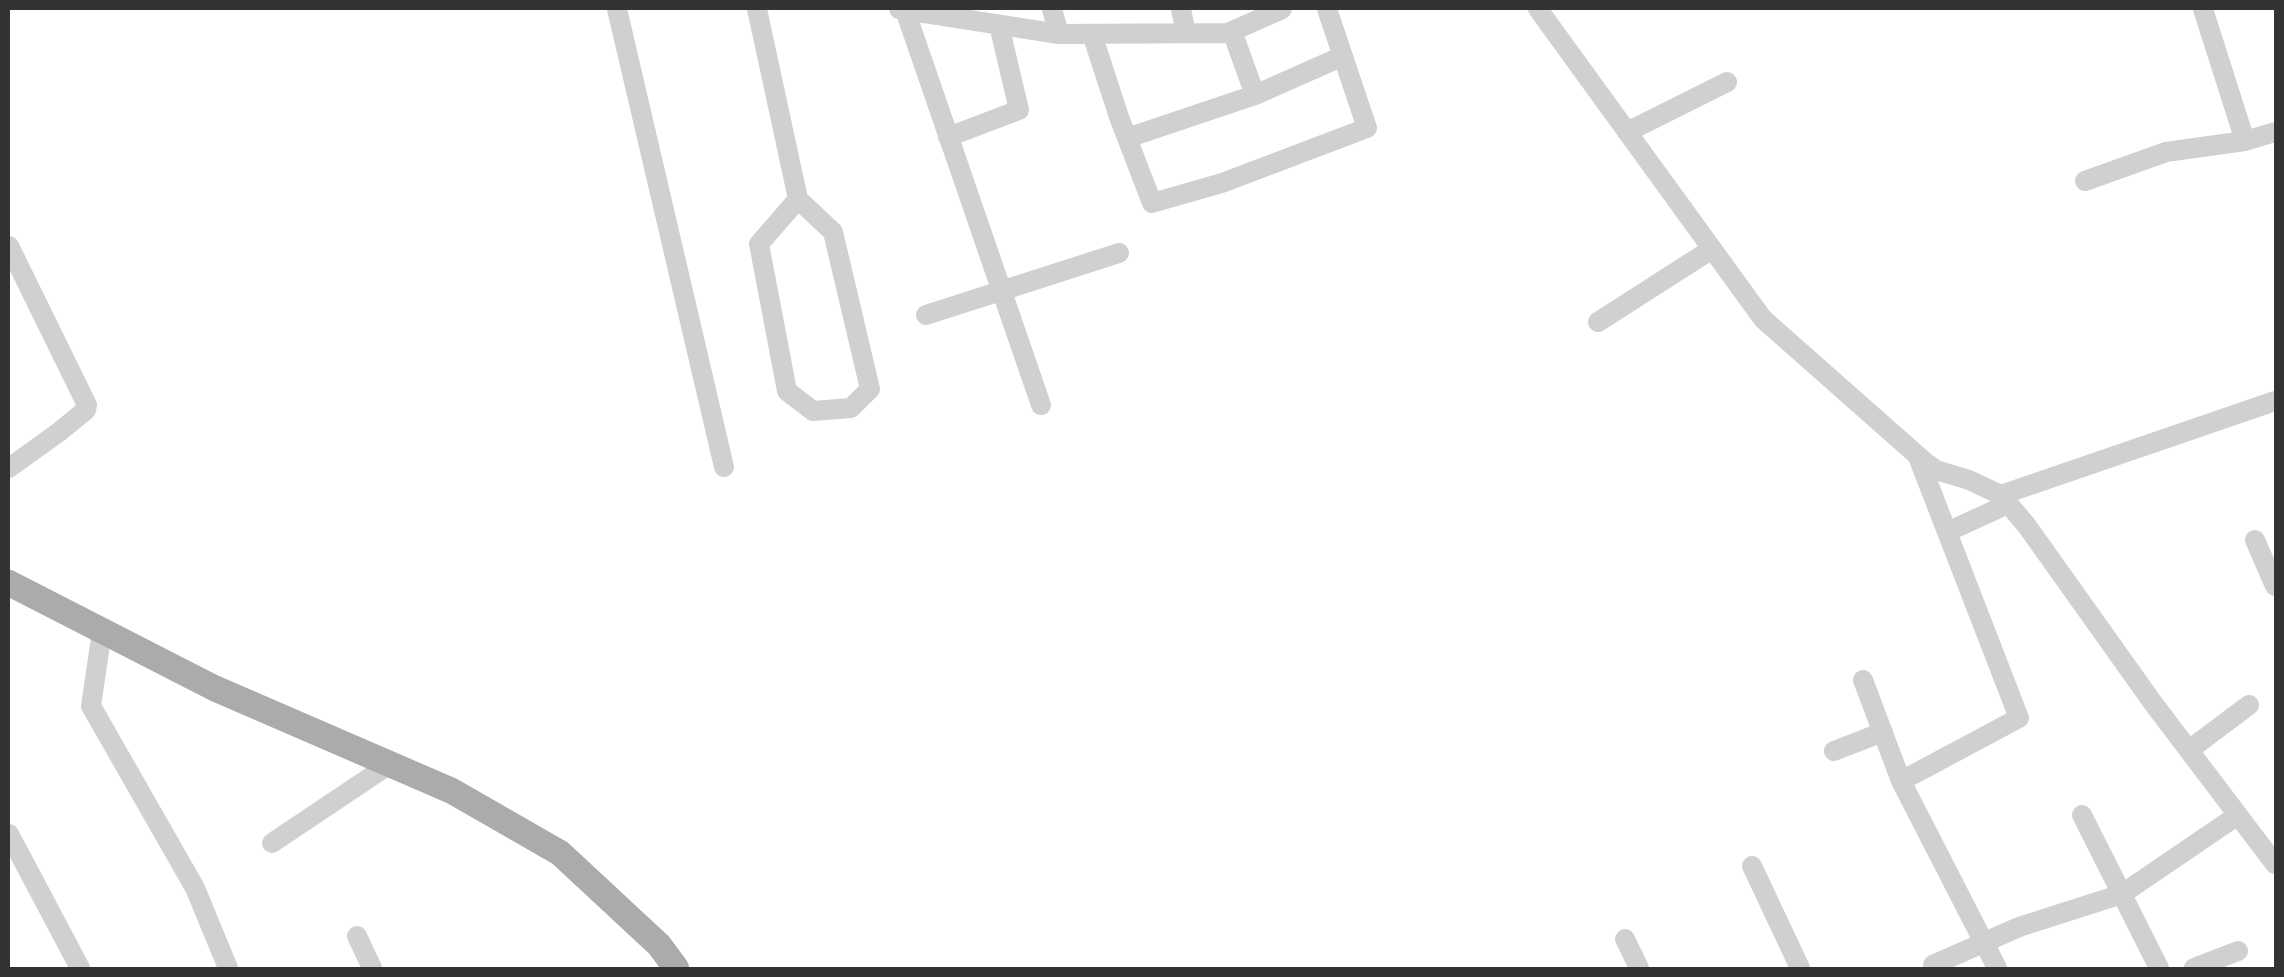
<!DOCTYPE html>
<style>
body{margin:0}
#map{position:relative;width:2284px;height:977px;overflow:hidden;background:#fff;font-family:"Asap Condensed",sans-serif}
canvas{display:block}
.frame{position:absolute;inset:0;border:10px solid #333;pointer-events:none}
</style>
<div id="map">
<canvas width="2284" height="977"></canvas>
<div class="frame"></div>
</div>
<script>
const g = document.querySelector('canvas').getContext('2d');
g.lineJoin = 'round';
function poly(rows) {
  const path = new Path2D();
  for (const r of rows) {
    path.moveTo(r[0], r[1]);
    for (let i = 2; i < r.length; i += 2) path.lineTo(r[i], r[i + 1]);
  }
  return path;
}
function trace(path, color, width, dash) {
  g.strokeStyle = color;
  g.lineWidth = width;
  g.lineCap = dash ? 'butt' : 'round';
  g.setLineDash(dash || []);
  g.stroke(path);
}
const minor = poly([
 [617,9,724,467],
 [757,9,798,199,833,232,870,389,851,408,813,411,787,391,759,244,798,199],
 [899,9,1059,34,1228,33,1282,9],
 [1052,9,1059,34],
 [1181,9,1186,33],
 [1538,9,1763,319,1926,463,1936,470,1969,480,2001,495,2027,526,2153,703,2275,864],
 [2203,9,2245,141],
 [905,10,1041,405],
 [1232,31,1255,95],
 [1092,34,1119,117,1152,203,1222,183,1367,128,1327,9],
 [1627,132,1727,82],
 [948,137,1019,110,999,25],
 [1127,138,1255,95,1343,56],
 [2085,181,2166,152,2245,141,2275,132],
 [9,246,87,405,86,410,59,432,9,468],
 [926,315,1119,253],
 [1598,322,1712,249],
 [2001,495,2275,401],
 [1947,532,2008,504],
 [2255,540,2275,586],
 [102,631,91,706,195,888,228,968],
 [1863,680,1901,781,1997,968],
 [2189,750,2249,705],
 [1834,751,1883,732],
 [1901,781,2019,718,1918,457],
 [2082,815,2159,968],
 [9,834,80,968],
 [272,843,390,764],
 [1752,866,1800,968],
 [357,936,372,968],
 [1625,939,1639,968],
 [1933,965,2019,927,2122,894,2238,815],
 [2194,968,2238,951]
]);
const major = poly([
 [9,583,214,688,452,791,560,853,659,945,676,968]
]);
trace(minor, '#d0d0d0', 20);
trace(major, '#ababab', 26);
</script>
